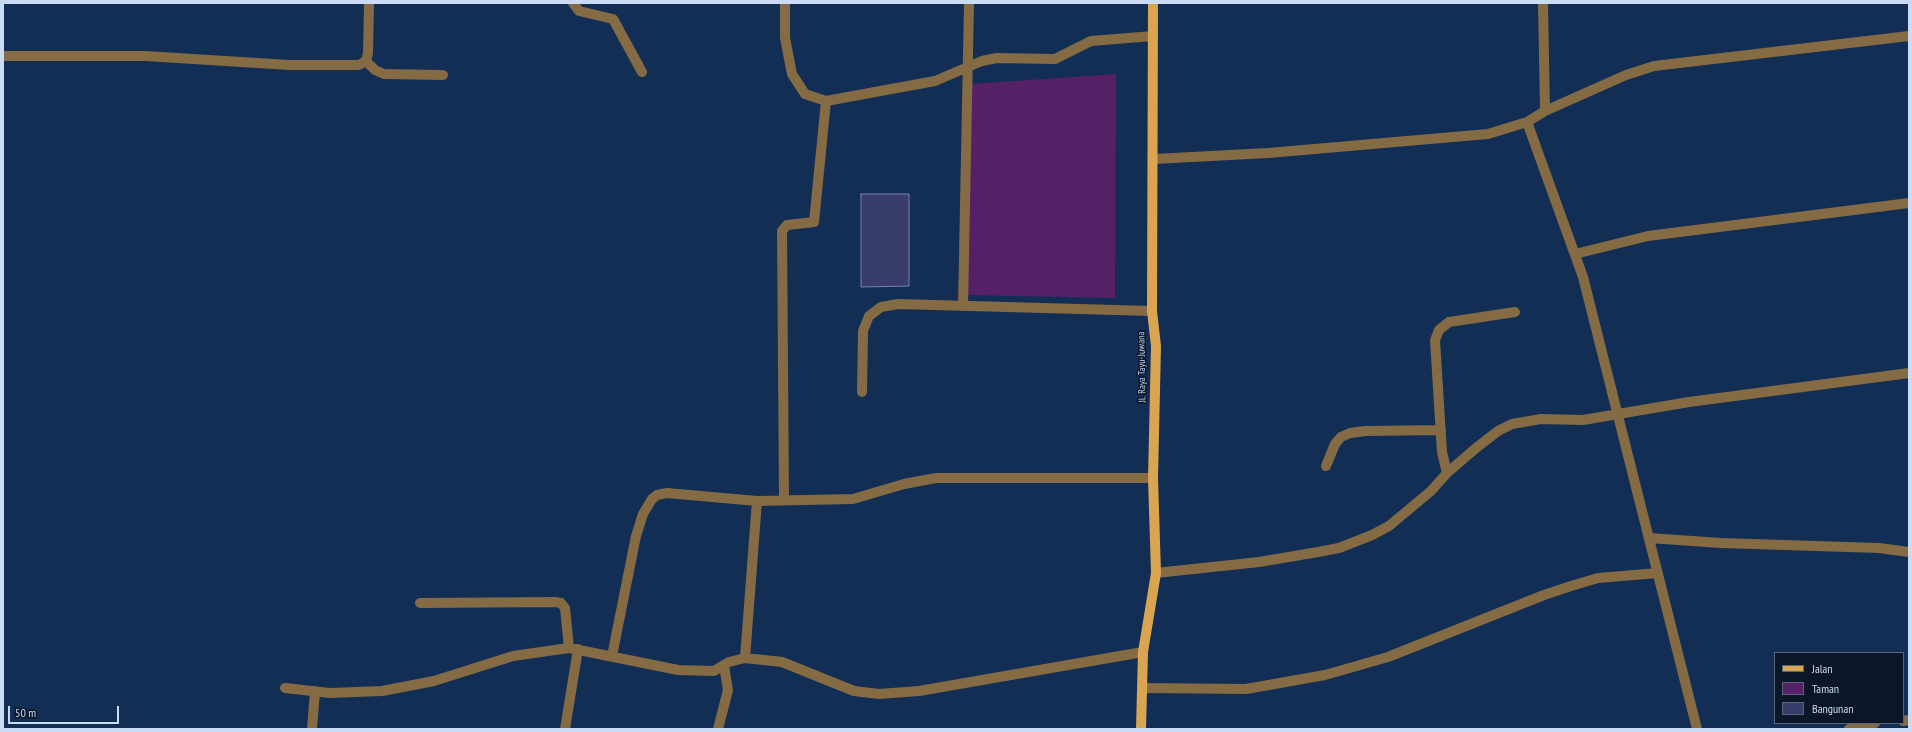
<!DOCTYPE html>
<style>
body{margin:0}
#map{position:relative;width:1912px;height:732px;overflow:hidden;background:#122e54;font-family:"PT Sans Narrow",sans-serif}
canvas{display:block}
.frame{position:absolute;inset:0;border:4px solid #cadbf4;pointer-events:none}
.legend{position:absolute;left:1774px;top:652px;width:130px;height:72px;box-sizing:border-box;background:#0b1728;border:1px solid #57657a;margin:0;padding:5px 7px;list-style:none;font-size:12px;color:#cadbf4}
.legend li{display:flex;align-items:center;gap:8px;height:20px}
.legend b{width:20px;border:1px solid #57657a}
.scale{position:absolute;left:8px;top:706px;width:111px;height:18px;box-sizing:border-box;border:2px solid #cadbf4;border-top:0;padding-left:5px;font-size:12px;line-height:14px;white-space:nowrap;color:#cadbf4;-webkit-text-stroke:3px #0b1728;paint-order:stroke}
</style>
<div id="map">
<canvas width="1912" height="732"></canvas>
<div class="frame"></div>
<ul class="legend">
<li><b style="height:5px;background:#d9a550"></b>Jalan</li>
<li><b style="height:11px;background:#562067"></b>Taman</li>
<li><b style="height:11px;background:#373c69"></b>Bangunan</li>
</ul>
<div class="scale">50 m</div>
</div>
<script>
const g = document.querySelector('canvas').getContext('2d');
g.lineJoin = 'round';
function fillPath(path, color) {
  g.fillStyle = color;
  g.fill(path, 'evenodd');
}
function poly(rows) {
  const path = new Path2D();
  for (const r of rows) {
    path.moveTo(r[0], r[1]);
    for (let i = 2; i < r.length; i += 2) path.lineTo(r[i], r[i + 1]);
  }
  return path;
}
function trace(path, color, width, dash) {
  g.strokeStyle = color;
  g.lineWidth = width;
  g.lineCap = dash ? 'butt' : 'round';
  g.setLineDash(dash || []);
  g.stroke(path);
}
function label(font, color, halo, rows, align = 'center') {
  g.font = font + ' "PT Sans Narrow",sans-serif';
  g.lineWidth = 3;
  g.setLineDash([]);
  g.textBaseline = 'middle';
  g.strokeStyle = halo;
  g.fillStyle = color;
  for (const [text, x, y, turn = 0] of rows) {
    g.save();
    g.translate(x, y);
    g.rotate((+turn || 0) * Math.PI / 180);
    g.textAlign = isNaN(turn) ? turn : align;
    if (halo) g.strokeText(text, 0, 0);
    g.fillText(text, 0, 0);
    g.restore();
  }
}
const green = poly([
 [1116,74,1115,298,964,295,971,84]
]);
const building = poly([
 [861,194,909,194,909,286,861,287,861,194]
]);
const minor = poly([
 [573,3,579,11,613,19,642,72],
 [785,3,785,38,792,74,805,94,826,101,935,81,982,61,997,58,1055,59,1091,41,1153,36],
 [1543,3,1545,111],
 [3,56,145,56,289,65,359,65,366,61,368,53,369,3],
 [366,61,375,70,384,74,443,75],
 [1527,122,1583,277,1697,729],
 [1154,159,1268,153,1488,134,1527,122,1545,111,1626,75,1654,66,1909,36],
 [1575,254,1648,236,1909,203],
 [963,306,969,3],
 [862,392,863,331,869,316,881,307,898,304,1152,311],
 [1326,466,1335,444,1341,437,1350,433,1365,431,1441,430],
 [1447,473,1442,452,1435,340,1439,330,1449,322,1515,312],
 [784,500,782,231,787,225,814,222,826,101],
 [1649,538,1721,543,1879,548,1909,552],
 [1156,573,1259,562,1318,552,1339,548,1372,535,1389,526,1431,491,1447,473,1476,448,1498,431,1512,424,1541,419,1583,420,1689,402,1909,373],
 [420,603,555,602,561,603,565,608,569,648],
 [612,656,636,536,643,514,652,499,657,495,667,493,757,501],
 [745,658,757,501,853,499,904,484,936,478,1153,478],
 [285,688,330,693,382,691,434,681,513,656,569,648,678,670,714,671,729,662,745,658,782,662,854,691,879,694,919,691,1143,652],
 [1143,688,1246,689,1325,675,1388,657,1544,595,1571,586,1598,578,1658,573],
 [1903,721,1909,720],
 [312,729,315,691],
 [565,729,578,649],
 [718,729,728,690,724,666],
 [1849,729,1875,723]
]);
const major = poly([
 [1141,729,1143,652,1156,573,1153,478,1156,346,1152,311,1153,3]
]);
const streetNames = [
 ["Jl. Raya Tayu-Juwana",1142,367,-91]
];
fillPath(green, '#562067');
fillPath(building, '#373c69');
trace(building, '#7981b4', 1);
trace(minor, '#846b44', 10);
trace(major, '#d9a550', 10);
label('10px', '#cadbf4', '#0b1728', streetNames);
</script>
